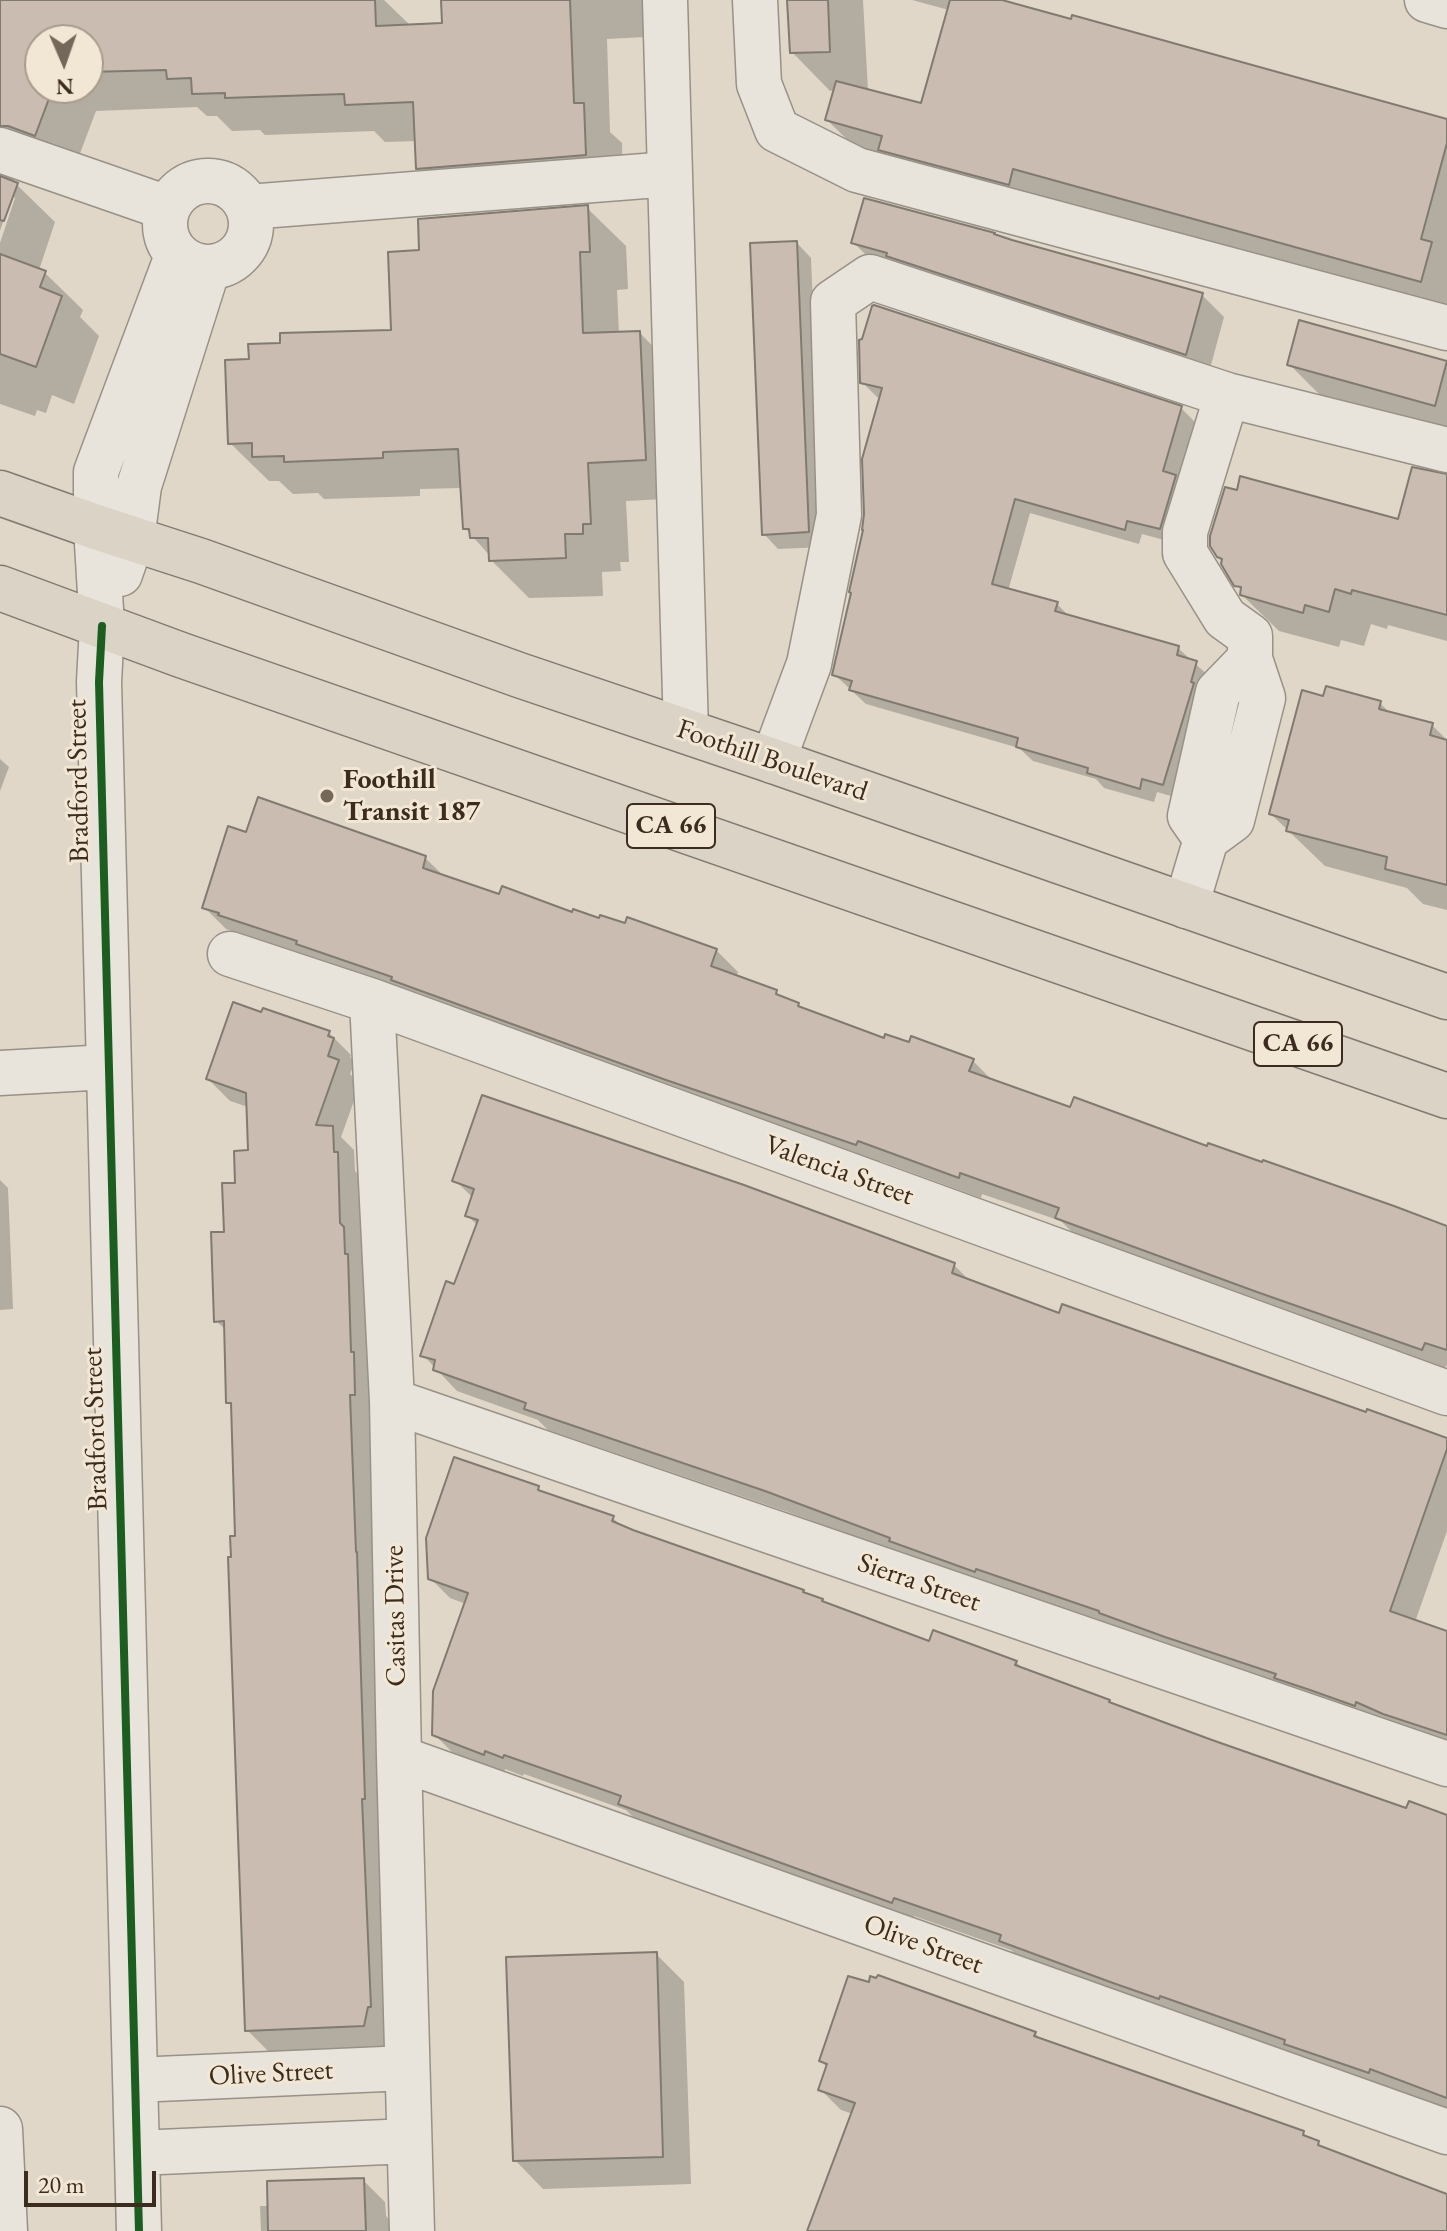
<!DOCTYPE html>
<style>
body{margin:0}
#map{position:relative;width:1447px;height:2231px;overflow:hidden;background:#e0d7c8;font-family:"EB Garamond",serif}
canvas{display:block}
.north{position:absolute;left:24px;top:24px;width:80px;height:80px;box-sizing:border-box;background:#f2e7d5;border:2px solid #a99c8c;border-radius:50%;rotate:178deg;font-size:22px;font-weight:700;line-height:32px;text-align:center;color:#3c2c1f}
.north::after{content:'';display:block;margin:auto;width:28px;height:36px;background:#75685a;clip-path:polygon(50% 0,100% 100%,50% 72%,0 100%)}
.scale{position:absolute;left:24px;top:2171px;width:132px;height:36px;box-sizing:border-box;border:4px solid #3c2c1f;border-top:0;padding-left:10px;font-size:24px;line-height:28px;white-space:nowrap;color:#3c2c1f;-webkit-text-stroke:6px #f2e7d5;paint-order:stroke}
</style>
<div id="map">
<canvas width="1447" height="2231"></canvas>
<div class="north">N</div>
<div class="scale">20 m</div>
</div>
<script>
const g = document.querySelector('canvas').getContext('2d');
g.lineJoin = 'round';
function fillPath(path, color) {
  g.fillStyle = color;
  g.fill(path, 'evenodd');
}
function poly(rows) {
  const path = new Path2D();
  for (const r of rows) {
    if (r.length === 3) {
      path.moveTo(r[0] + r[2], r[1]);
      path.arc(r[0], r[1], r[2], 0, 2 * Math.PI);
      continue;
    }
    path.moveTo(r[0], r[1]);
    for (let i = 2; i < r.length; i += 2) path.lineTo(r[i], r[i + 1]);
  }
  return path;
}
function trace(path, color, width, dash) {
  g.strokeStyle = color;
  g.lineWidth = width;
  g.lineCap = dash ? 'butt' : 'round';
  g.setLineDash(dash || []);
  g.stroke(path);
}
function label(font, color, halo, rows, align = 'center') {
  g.font = font + ' "EB Garamond",serif';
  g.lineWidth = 6;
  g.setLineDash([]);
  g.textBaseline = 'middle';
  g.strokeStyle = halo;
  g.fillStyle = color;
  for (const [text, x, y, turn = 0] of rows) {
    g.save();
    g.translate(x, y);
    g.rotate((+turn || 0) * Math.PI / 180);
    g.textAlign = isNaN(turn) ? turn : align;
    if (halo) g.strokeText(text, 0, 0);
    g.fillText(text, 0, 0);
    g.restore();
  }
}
const shadow = poly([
 [0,0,384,0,411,26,444,25,443,0,664,0,665,36,607,39,610,132,622,143,623,193,456,206,418,168,417,141,385,142,374,131,265,135,260,130,232,131,217,116,207,116,197,107,96,111,73,172,22,168,13,181,13,183,17,185,55,222,39,270,45,273,83,310,80,317,99,336,74,404,52,395,46,413,37,410,35,416,0,404,0,243,15,198,12,195,0,231],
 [40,40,88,40,88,88,40,88],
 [789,0,863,0,868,91,922,105,949,10,912,0,995,0,1447,121,1447,315,866,158,827,120,835,90,830,91,792,52],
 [587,208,626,246,628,289,617,290,619,334,640,333,678,372,684,498,626,501,629,562,620,562,621,571,602,572,603,596,529,598,491,560,491,557,465,528,462,488,420,489,420,496,324,499,318,493,293,494,279,481,269,481,230,443,251,361,393,332,421,252],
 [996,237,1202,295,1224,317,1208,376,876,265,854,243],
 [797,243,811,258,823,547,778,549,764,534],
 [1301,322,1447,363,1447,438,1325,400,1289,364],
 [862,382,1181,408,1196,423,1175,543,1142,534,1139,544,1030,513,1008,591,1057,604,1070,617,1178,648,1211,678,1178,798,1157,792,1154,802,1104,788,1096,779,1033,761,1019,748,866,704,834,674,865,531,882,398,877,397],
 [1447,476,1447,641,1388,625,1387,629,1371,624,1364,646,1341,640,1339,647,1279,631,1242,595,1243,591,1236,584,1224,561,1218,556,1400,521],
 [1325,698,1380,703,1391,714,1432,725,1447,740,1447,910,1423,904,1407,888,1325,866,1271,814],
 [0,759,9,767,0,791],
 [248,835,425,858,445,877,501,897,716,950,738,972,736,977,776,992,784,1000,798,1004,803,1010,885,1041,973,1061,994,1082,1072,1110,1209,1149,1447,1228,1447,1364,1444,1371,1080,1240,1061,1221,982,1194,981,1198,880,1161,878,1166,242,937,239,933,226,929,204,907],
 [329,1033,351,1055,350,1057,355,1062,350,1074,360,1084,341,1137,354,1150,355,1171,360,1176,361,1247,365,1251,369,1278,386,2048,269,2052,247,2030,233,1559,237,1538,233,1407,228,1402,226,1330,216,1321,226,1234,237,1185,250,1152,248,1107,230,1101,208,1079],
 [0,1180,8,1188,13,1309,0,1310],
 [455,1180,954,1265,971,1282,1060,1315,1447,1440,1447,1531,1415,1622,1447,1633,1447,1748,906,1556,788,1512,548,1430,538,1420,457,1391,423,1355,455,1286,478,1226,467,1215,473,1198],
 [538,1488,544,1494,613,1518,623,1528,803,1592,807,1595,822,1601,827,1605,930,1643,1016,1662,1024,1670,1112,1705,1408,1810,1433,1812,1434,1809,1447,1814,1447,2109,1389,2088,1388,2091,1021,1960,1011,1950,914,1916,912,1922,640,1824,626,1810,524,1774,523,1776,505,1769,504,1773,454,1754,434,1734,466,1604,450,1598,430,1578],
 [656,1954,684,1982,691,2184,543,2189,515,2160],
 [1035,2033,1042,2041,1303,2133,1326,2150,1447,2194,1447,2231,810,2231,853,2114,841,2110,821,2090,828,2068,821,2061],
 [363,2180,385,2202,386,2216,395,2226,395,2231,261,2231,260,2206,269,2206]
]);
const building = poly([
 [0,0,375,0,376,26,442,23,441,0,570,0,574,103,584,103,586,155,416,169,413,102,345,105,344,94,225,98,225,93,192,94,191,78,167,79,166,70,88,72,88,40,40,40,40,88,53,88,35,136,8,126,0,126,0,0],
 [787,0,828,0,830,52,790,53,787,0],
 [950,0,1002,0,1071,19,1072,15,1447,119,1447,143,1421,239,1432,242,1421,282,1013,169,1009,185,878,150,882,136,825,120,836,81,921,103,950,0],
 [0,176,18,183,4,221,0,220,0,176],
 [864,198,995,233,994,234,1012,240,1203,293,1186,355,886,256,887,253,851,243,864,198],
 [588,205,590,252,580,252,583,333,640,331,646,460,588,463,591,524,583,524,583,534,565,534,566,558,489,561,488,538,470,538,469,529,463,529,458,449,383,452,383,458,284,462,284,456,252,457,252,443,228,444,225,360,249,359,248,344,280,343,280,333,391,330,388,252,419,250,418,219,588,205],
 [797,241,809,532,762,535,750,243,797,241],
 [0,254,46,271,40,287,62,296,36,367,0,354,0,254],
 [874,305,1182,406,1163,471,1176,475,1160,529,1127,521,1125,530,1015,499,992,584,1058,602,1055,611,1179,646,1177,655,1197,661,1191,682,1194,683,1163,785,1142,779,1140,789,1087,773,1088,768,1016,747,1018,738,849,690,852,681,832,675,851,593,849,592,863,530,862,530,864,514,862,459,882,388,860,383,859,340,862,339,872,306,874,305],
 [1299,320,1447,361,1435,406,1287,365,1299,320],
 [1412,467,1447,474,1447,615,1352,590,1351,594,1335,589,1329,612,1305,605,1303,613,1240,595,1241,587,1234,586,1221,564,1222,559,1217,557,1210,546,1210,536,1225,487,1237,490,1240,476,1398,519,1412,467],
 [1326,686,1381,701,1379,709,1433,723,1430,735,1447,740,1447,885,1385,869,1387,857,1286,831,1289,820,1269,814,1302,690,1323,696,1326,686],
 [258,797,426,856,423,868,499,894,502,886,572,912,573,909,599,918,600,915,625,923,627,917,717,949,711,966,777,990,776,994,799,1003,798,1006,884,1038,885,1034,909,1042,911,1036,974,1059,969,1071,1070,1107,1074,1097,1207,1146,1208,1143,1262,1162,1263,1160,1394,1206,1447,1226,1447,1350,1425,1343,1422,1350,1257,1292,1055,1218,1059,1208,960,1173,959,1178,858,1141,856,1145,666,1080,391,980,392,977,296,944,297,941,218,915,219,913,202,908,228,826,246,832,258,797],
 [233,1002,261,1012,263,1008,330,1031,328,1036,334,1038,328,1056,339,1060,316,1125,333,1126,334,1152,338,1152,340,1223,344,1227,345,1254,348,1254,351,1352,354,1352,355,1395,350,1395,356,1552,357,1552,365,1799,362,1799,371,2007,368,2007,364,2026,245,2031,228,1557,231,1557,230,1536,235,1536,231,1403,226,1403,224,1321,214,1322,211,1232,224,1232,222,1183,235,1183,234,1151,248,1150,246,1093,206,1079,233,1002],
 [482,1095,744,1185,955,1263,952,1273,1059,1313,1062,1304,1366,1412,1367,1409,1447,1438,1447,1449,1390,1611,1447,1631,1447,1735,1383,1714,1356,1702,1355,1706,1310,1690,1274,1678,1276,1674,1165,1637,1099,1613,1099,1611,976,1569,975,1572,889,1541,890,1538,765,1491,524,1409,526,1403,433,1370,435,1360,420,1356,446,1281,454,1284,478,1220,465,1216,474,1189,452,1181,482,1095],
 [454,1457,539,1486,538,1490,614,1516,612,1521,633,1530,804,1590,803,1592,823,1599,822,1601,929,1641,933,1630,1017,1661,1015,1665,1110,1700,1109,1702,1212,1740,1406,1808,1409,1801,1447,1815,1447,2098,1370,2069,1369,2073,1284,2044,1285,2040,1160,1996,1159,1999,1113,1983,999,1941,1001,1935,894,1898,892,1903,618,1804,621,1796,504,1755,503,1758,485,1751,484,1755,432,1735,433,1691,468,1593,428,1579,426,1538,454,1457],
 [657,1952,663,2157,513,2161,506,1957,657,1952],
 [878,1975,1036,2032,1034,2036,1304,2131,1303,2135,1319,2141,1318,2145,1447,2194,1447,2231,807,2231,855,2103,818,2090,827,2064,819,2061,848,1976,869,1982,870,1976,876,1978,878,1975],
 [364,2178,366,2231,268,2231,267,2181,364,2178]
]);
const minor = poly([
 [665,0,686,731],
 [755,0,759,84,777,130,857,170,1447,328],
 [1427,0,1447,6],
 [0,150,167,208],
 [208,224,43],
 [248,207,670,174],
 [1227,395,1447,450],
 [120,574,132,539,139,486,208,268],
 [773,761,809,664,839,515,833,302,870,277,1227,395,1185,532,1185,553,1225,618,1250,636,1250,659,1263,698,1232,820,1206,839,1186,906],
 [1206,839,1190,816,1218,692,1250,659],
 [230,954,372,1001,1447,1393],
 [372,1001,392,1401,399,1758,412,2231],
 [0,1073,108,1067],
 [392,1401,1447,1764],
 [399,1758,1447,2132],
 [135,2080,407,2068],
 [0,2129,5,2231],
 [137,2153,409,2141],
 [139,2231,99,682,102,626,96,527,96,472,177,256]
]);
const major = poly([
 [0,493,96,527,201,561,519,675,773,761,1447,997],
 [0,588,181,655,1447,1096]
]);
const cycleway = poly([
 [102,626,99,682,139,2231]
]);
const markers = [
 [327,796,8,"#75685a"]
];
const shields = [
 [671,826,88],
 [1298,1044,88]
];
const shieldNames = [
 ["CA 66",671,826],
 ["CA 66",1298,1044]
];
const streetNames = [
 ["Foothill Boulevard",772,761,19],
 ["Bradford Street",79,781,-91],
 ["Valencia Street",839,1171,20],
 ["Bradford Street",96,1429,-92],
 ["Sierra Street",919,1583,19],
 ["Casitas Drive",396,1616,-91],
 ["Olive Street",923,1945,20],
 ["Olive Street",271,2074,-3]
];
const poiNames = [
 ["Foothill",343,780],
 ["Transit 187",343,812]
];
fillPath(shadow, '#0003');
fillPath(building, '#cbbcb1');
trace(building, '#817a70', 2);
trace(minor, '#989187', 47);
trace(major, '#817a70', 47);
trace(minor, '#e8e3db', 44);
trace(major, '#dbd3c6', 44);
trace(cycleway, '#1b5e20', 8);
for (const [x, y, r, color] of markers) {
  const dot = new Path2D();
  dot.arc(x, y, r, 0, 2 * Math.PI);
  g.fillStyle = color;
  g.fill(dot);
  trace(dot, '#f2e7d5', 3);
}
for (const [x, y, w] of shields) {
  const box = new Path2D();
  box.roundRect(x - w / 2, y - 22, w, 44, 6);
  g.fillStyle = '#f2e7d5';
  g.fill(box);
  trace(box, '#3c2c1f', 2);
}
label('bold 26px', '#3c2c1f', null, shieldNames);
label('28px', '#3c2c1f', '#f2e7d5', streetNames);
label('bold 28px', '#3c2c1f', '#f2e7d5', poiNames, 'left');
</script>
